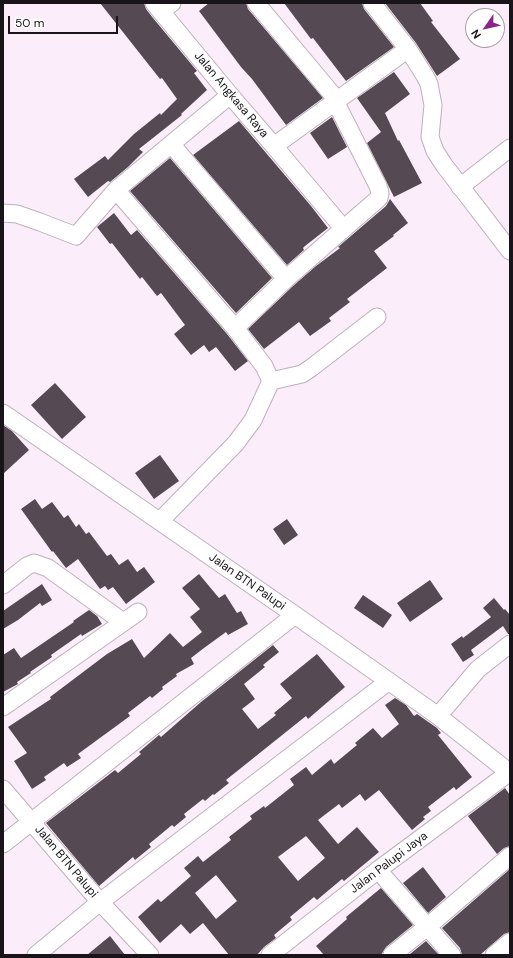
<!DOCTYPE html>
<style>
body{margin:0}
#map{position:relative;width:513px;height:958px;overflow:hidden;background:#fcedfb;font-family:"DM Sans",sans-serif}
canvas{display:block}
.frame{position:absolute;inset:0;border:4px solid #191419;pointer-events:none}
.north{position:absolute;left:465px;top:8px;width:40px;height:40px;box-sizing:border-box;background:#fff;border:1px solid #a3a1a3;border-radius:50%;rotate:236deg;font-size:11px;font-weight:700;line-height:16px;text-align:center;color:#191419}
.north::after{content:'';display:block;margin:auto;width:14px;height:18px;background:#8a248b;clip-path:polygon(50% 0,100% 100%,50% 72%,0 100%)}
.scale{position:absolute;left:8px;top:16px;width:110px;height:18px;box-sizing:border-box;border:2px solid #191419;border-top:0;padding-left:5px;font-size:12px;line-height:14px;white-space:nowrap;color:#191419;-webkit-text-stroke:3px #fff;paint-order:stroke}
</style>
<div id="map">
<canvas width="513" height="958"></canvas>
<div class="frame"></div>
<div class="north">N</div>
<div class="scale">50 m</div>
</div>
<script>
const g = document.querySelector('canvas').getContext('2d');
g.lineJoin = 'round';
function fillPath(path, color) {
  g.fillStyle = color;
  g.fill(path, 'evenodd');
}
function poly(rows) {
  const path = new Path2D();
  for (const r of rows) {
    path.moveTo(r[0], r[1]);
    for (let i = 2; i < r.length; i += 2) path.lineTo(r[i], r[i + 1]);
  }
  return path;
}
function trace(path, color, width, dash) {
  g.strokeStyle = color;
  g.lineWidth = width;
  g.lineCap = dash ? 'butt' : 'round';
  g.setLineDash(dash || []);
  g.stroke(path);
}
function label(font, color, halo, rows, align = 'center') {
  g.font = font + ' "DM Sans",sans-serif';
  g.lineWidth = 4;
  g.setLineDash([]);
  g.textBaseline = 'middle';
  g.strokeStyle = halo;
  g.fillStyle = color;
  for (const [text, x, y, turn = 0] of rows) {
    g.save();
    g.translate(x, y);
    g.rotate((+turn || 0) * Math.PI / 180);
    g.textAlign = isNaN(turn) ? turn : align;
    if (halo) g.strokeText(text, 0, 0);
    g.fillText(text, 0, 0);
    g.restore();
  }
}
const building = poly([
 [100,3,144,3,146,9,153,18,197,71,194,73,207,90,181,114,182,115,139,149,143,152,128,167,110,182,108,181,88,197,74,179,105,156,108,160,134,134,160,113,161,115,177,99,162,78,160,79],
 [209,3,246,3,248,9,323,98,286,125,252,79,241,67,199,11],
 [284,3,362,3,364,9,394,47,346,81,313,38,311,39],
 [385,3,420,3,433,21,431,22,460,59,437,76,416,43],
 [394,72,410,94,385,113,398,141,399,140,422,183,394,197,367,143,381,132,357,98],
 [332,117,347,147,328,159,310,133],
 [239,121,311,206,328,228,305,246,303,248,304,250,287,265,193,155],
 [170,158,272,278,236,313,130,191],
 [390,199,408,223,393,235,394,236,374,251,387,268,347,299,350,302,329,318,331,321,310,336,299,322,264,349,248,329,293,286,316,266,340,248,338,247,386,206],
 [114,213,131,235,137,230,227,334,248,361,235,371,216,347,209,352,204,345,191,355,174,334,185,325,161,293,157,296,142,277,140,279,112,243,110,244,97,227],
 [55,383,86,417,62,439,31,405],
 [3,425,12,431,29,450,3,474],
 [160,455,179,481,154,499,135,473],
 [35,499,42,509,52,502,64,518,68,515,76,527,79,524,86,534,89,532,107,556,111,554,119,565,128,559,137,572,144,567,155,582,126,604,113,587,108,590,105,586,100,589,78,559,66,568,53,551,52,552,21,509],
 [287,519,298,535,284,545,273,529],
 [199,574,219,598,225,594,237,613,241,611,248,624,228,635,226,632,204,648,191,658,194,664,176,674,177,676,162,687,163,689,152,698,150,696,128,713,130,716,78,754,81,758,67,767,64,763,44,777,46,780,32,789,14,761,27,753,8,727,51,699,50,697,107,654,132,639,144,658,170,633,183,647,202,632,190,617,200,609,182,588],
 [430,580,443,599,410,622,397,603],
 [42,584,52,600,42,606,40,603,18,620,3,629,3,611],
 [363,595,392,615,383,628,354,608],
 [494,598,504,610,505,609,510,615,510,634,508,634,503,626,471,650,474,655,463,662,451,644,462,636,463,638,491,617,483,608],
 [89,610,97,616,102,624,82,636,81,634,51,655,52,657,30,672,31,673,17,682,18,684,3,692,3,655,14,648,21,658,74,622,73,621],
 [273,645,279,652,263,665,265,667,244,684,255,699,242,709,258,729,276,715,274,713,292,698,280,684,317,654,345,687,308,719,306,716,226,780,229,783,214,795,213,794,205,801,203,799,184,814,186,817,174,827,172,825,149,844,151,847,135,860,133,857,99,886,46,823,115,770,118,773,141,754,139,752,159,735,161,737,201,702],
 [395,698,406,705,414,716,417,714,437,728,441,733,438,735,472,777,456,790,454,787,428,807,431,811,423,817,425,819,412,830,379,790,365,801,360,794,342,808,339,804,318,820,338,844,357,827,379,852,344,881,342,879,317,900,314,897,290,917,292,920,274,935,276,938,264,947,257,955,229,955,203,923,190,934,181,924,160,943,138,917,158,899,161,902,191,876,184,868,198,856,203,862,231,840,229,837,252,819,250,816,264,806,265,808,294,785,290,779,306,767,312,775,331,759,334,764,357,745,355,743,373,728,382,738,399,724,385,705],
 [306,836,325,858,298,881,278,857],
 [216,875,237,901,216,919,195,893],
 [505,788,510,795,510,846,504,848,497,854,468,816],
 [423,867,446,897,428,913,403,883],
 [510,869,510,932,504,934,480,955,462,955,460,948,442,928],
 [381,888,413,925,386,947,381,955,324,955,316,946,347,919,346,917],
 [110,936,125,955,87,955],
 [426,941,439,955,411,955,410,954]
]);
const street = poly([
 [154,3,230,95,274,146,408,49,372,3],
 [256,3,337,100],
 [161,12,172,3],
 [408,49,425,76,429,84,433,105,430,137,435,151,444,165,510,251],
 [172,145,286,279],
 [274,146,343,228],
 [460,187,510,148],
 [116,190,235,328,264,366,271,381,253,420,236,443,160,521],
 [3,213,17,214,40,222,76,236,116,190,230,95],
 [235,328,286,279,379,198,380,193,378,186,335,101],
 [271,381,302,374,311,368,377,317],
 [3,413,295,615,3,844],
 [3,585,27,566,34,563,48,568,123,622],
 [295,615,438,716,510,773],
 [3,707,138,612],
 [438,716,478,669,510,644],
 [3,789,100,902,150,955],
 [378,870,452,955],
 [36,955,100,902,389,681],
 [270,955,378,870,510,772],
 [392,955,427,927,510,856],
 [494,955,510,942]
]);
const streetNames = [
 ["Jalan Angkasa Raya",231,95,50],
 ["Jalan BTN Palupi",247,582,35],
 ["Jalan BTN Palupi",66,862,50],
 ["Jalan Palupi Jaya",389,863,-37]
];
fillPath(building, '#554954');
trace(street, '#beb0bd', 19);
trace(street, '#fff', 17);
label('12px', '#191419', '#fff', streetNames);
</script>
